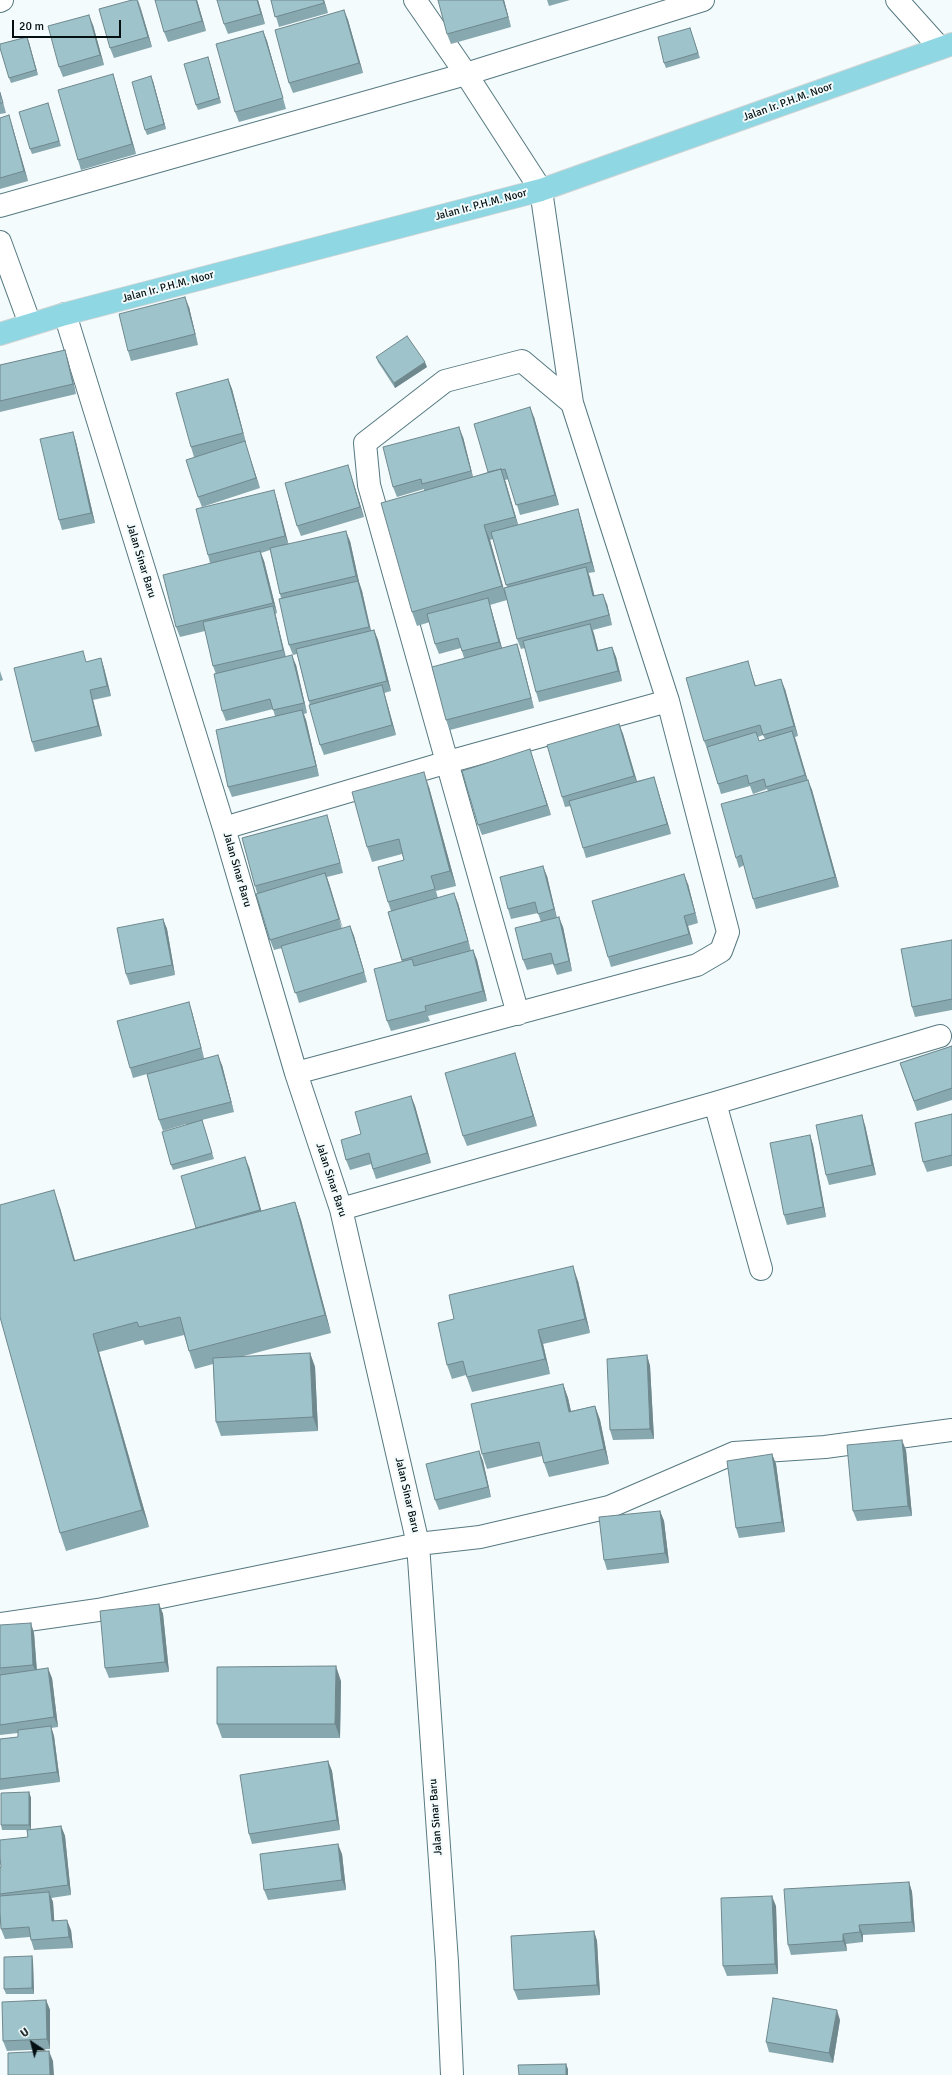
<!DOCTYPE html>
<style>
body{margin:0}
#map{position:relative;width:952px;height:2075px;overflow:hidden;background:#f3fbfc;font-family:Signika,sans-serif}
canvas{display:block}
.north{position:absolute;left:12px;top:2023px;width:40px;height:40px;-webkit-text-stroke:3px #f3fbfc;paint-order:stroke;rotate:325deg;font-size:11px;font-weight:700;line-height:16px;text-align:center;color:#030f11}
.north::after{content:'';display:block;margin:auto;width:14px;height:18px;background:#030f11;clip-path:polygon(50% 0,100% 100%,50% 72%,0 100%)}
.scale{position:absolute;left:12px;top:20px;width:109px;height:18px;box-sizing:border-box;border:2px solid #030f11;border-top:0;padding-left:5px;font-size:12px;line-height:14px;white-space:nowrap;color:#030f11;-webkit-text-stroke:3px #f3fbfc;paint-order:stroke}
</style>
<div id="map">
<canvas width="952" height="2075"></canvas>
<div class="north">U</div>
<div class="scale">20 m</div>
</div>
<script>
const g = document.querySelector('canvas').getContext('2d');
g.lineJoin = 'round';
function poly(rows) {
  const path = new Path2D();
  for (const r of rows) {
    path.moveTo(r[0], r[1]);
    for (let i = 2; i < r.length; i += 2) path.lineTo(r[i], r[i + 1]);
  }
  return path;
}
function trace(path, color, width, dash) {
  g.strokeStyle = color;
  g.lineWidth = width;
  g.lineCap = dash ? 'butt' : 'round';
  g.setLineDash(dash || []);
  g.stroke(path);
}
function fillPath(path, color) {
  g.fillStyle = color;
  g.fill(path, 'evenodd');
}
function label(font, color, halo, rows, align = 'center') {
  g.font = font + ' Signika,sans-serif';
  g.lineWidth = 4;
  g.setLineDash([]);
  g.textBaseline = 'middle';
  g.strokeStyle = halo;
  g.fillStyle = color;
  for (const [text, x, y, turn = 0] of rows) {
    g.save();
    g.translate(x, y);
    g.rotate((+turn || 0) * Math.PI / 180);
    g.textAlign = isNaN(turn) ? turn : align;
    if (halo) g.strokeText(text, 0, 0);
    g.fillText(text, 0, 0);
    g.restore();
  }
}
const minor = poly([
 [897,0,940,48],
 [0,1,2,0],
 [0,206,466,74,703,0],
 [0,242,30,324],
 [65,314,224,828,296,1073,341,1209,418,1544,447,1962,452,2075],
 [224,828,448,762,668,701],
 [518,1014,369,485,365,443,445,381,522,361,572,403],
 [296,1073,697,965,721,951,728,932,668,701,572,403,541,190,466,74,415,0],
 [715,1103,761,1269],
 [341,1209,715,1103,940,1036],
 [0,1624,98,1610,418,1544,480,1537,609,1507,734,1453,825,1447,952,1430]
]);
const primary = poly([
 [0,334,65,314,541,190,952,44]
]);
const wall = poly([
 [138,0,152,47,114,58,110,48],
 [197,0,206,31,168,42,164,32],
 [258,0,265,24,228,34,224,24],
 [271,0,324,0,328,13,279,27],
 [504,0,511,27,451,44,447,34],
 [547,0,570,0,549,6],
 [344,10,348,20,363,73,293,93,289,83],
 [93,25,104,65,63,77,59,67],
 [690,28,700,58,666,68,664,63],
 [263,31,267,41,286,109,239,122,235,112],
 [27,37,38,75,11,83,9,78],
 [210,63,221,103,198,110,196,105],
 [113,74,116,84,136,154,81,170,78,160],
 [153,81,166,129,147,135,145,130],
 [0,91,6,113,0,114],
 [48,103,61,146,32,154,30,149],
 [0,118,12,125,28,181,0,189],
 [189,307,198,345,131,361,128,351],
 [65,350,68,360,76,394,0,412,0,365],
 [376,357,427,367,395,388,378,362],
 [228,379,232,389,246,443,245,443,260,488,202,507,198,497,194,457,191,447],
 [534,417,559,505,520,515,509,479,505,480,518,525,578,509,581,519,595,572,588,573,594,596,607,604,612,625,593,630,598,650,612,647,616,657,622,681,539,702,536,692,525,648,521,649,517,639,507,600,490,605,502,648,517,644,520,654,534,708,450,730,446,720,464,658,461,648,439,654,435,644,430,622,417,626,412,612,424,491,424,489,397,497,393,487,463,437,473,477,488,472],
 [493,539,507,587,504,591,490,540],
 [73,432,76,442,95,523,62,530,59,520],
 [351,475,364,517,301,536,297,526],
 [277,500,288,544,350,541,359,582,362,591,371,630,374,630,378,640,391,691,384,693,396,735,324,755,320,745,297,654,293,655,289,645,281,598,280,594,270,550,261,553,264,561,277,613,275,614,286,657,296,665,307,713,304,714,306,720,319,776,232,797,228,787,275,716,273,709,226,721,222,711,216,674,213,666,205,631,180,637,176,627,210,563,208,555],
 [101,658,104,668,111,696,93,700,102,736,35,752,32,742,87,662],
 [0,671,3,680,0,681],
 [751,671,756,686,785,689,798,736,795,737,808,781,812,790,839,887,756,909,753,899,744,865,739,868,736,858,768,791,767,789,753,794,750,786,721,794,718,784,708,751,704,741],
 [763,735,765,739,759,741,758,737],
 [619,724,623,734,637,781,654,777,657,787,671,834,586,858,583,848,571,806,565,807,562,797],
 [530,749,551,815,482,835,478,825],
 [429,787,456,886,436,891,438,898,458,903,471,951,473,950,477,960,487,1001,428,1016,430,1021,391,1031,387,1021,402,962,388,912,391,911,388,902,404,860,402,854,372,862,367,847],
 [330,825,343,873,327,877,342,929,350,926,354,936,367,982,299,1003,282,948,274,950,270,940,257,893,255,886],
 [547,876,557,918,563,927,572,971,557,975,553,964,527,970,523,960,541,922,538,913,511,919,508,909],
 [688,884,698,923,688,926,693,944,611,967,608,957],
 [163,919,167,929,175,975,130,985,126,974],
 [952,940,952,1010,915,1017,912,1007],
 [192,1012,204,1058,222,1065,234,1112,202,1120,214,1159,173,1170,171,1165,186,1124,163,1131,159,1120,147,1074,133,1078,130,1068],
 [952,1046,952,1100,917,1111,900,1063],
 [515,1053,518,1063,537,1126,467,1146,463,1136],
 [411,1096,415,1106,431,1163,376,1179,371,1164,350,1170,346,1160,361,1134],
 [952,1114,952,1166,927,1172,923,1162],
 [865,1125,876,1175,829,1185,826,1175],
 [810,1135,813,1145,826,1217,787,1225,784,1215],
 [249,1167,261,1211,295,1202,301,1220,331,1333,240,1357,310,1353,315,1367,318,1431,221,1436,216,1422,213,1364,195,1369,189,1351,184,1335,145,1345,143,1340,99,1352,149,1527,66,1551,60,1533,60,1208,75,1260,196,1228],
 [578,1281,590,1333,543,1344,550,1374,472,1392,466,1375,452,1379,447,1365,454,1319],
 [647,1355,650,1366,654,1439,613,1440,610,1430],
 [563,1384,568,1398,571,1411,595,1406,600,1420,609,1464,549,1477,544,1463,542,1456,487,1469,482,1454],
 [906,1450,912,1516,857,1521,853,1511],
 [479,1451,483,1461,491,1497,439,1510,435,1500],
 [772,1454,776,1464,785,1532,739,1538,736,1528],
 [660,1511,664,1521,669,1563,607,1570,604,1560],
 [159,1604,163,1614,169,1672,109,1678,105,1668],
 [0,1625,34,1633,37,1670,52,1678,58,1727,51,1728,54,1736,60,1782,0,1790,0,1739,18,1737,18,1733,0,1735],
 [341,1681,340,1738,222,1738,217,1724],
 [328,1761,332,1771,340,1830,252,1844,249,1834],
 [29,1792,31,1798,31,1830,61,1826,65,1836,71,1895,51,1898,53,1902,54,1921,71,1930,73,1948,34,1950,31,1940,30,1937,5,1939,1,1929,0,1912,0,1868,1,1867,28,1837,27,1830,2,1830,1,1825],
 [342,1854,346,1890,268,1900,264,1890],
 [909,1882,912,1892,915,1932,863,1935,863,1942,846,1944,847,1951,791,1955,788,1945],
 [776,1906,778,1974,727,1976,723,1966],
 [594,1931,597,1941,600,1995,518,2000,514,1990],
 [32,1956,33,1962,34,1994,6,1994,4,1989],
 [46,2000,50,2010,50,2049,7,2051,3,2041],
 [840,2020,833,2063,769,2052,766,2042]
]);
const shadedWall = poly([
 [138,0,141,9,152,47,148,37],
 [196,0,197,0,206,31,202,21],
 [257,0,258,0,265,24,261,14],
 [323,0,324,0,328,13],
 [503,0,504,0,511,27,508,17],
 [344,10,348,20,363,73,359,63],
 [89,15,93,25,104,65,100,55],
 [263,31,267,41,286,109,283,98],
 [27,37,29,42,38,75,36,70],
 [208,57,210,63,221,103,219,98],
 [113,74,116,84,136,154,132,144],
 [151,76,153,81,166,129,164,124],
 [9,115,12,125,28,181,24,171],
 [185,297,189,307,198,345,195,334],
 [65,350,68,360,76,394,73,384],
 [425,362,427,367,395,388,394,383],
 [228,379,232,389,246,443,243,433],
 [530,407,534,417,559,505,555,495],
 [459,427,463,437,474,481,471,471],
 [73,432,76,442,95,523,91,513],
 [245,441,248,451,260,488,256,478],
 [348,465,351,475,364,517,360,507],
 [501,469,506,483,520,531,515,517],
 [274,490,277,500,289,546,285,536],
 [578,509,581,519,595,572,591,562],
 [484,525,490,540,507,600,502,586],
 [346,531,350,541,359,582,362,591,372,637,369,627,359,586,356,576],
 [260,551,264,561,277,613,273,603],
 [586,567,590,577,597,606,593,596],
 [603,594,607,604,612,625,609,615],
 [488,598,491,608,503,652,499,642],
 [273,606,276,616,286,660,283,650],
 [590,624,594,634,601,661,597,651],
 [374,630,378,640,391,691,387,681],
 [517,644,520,654,534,708,531,698],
 [612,647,616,657,622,681,618,671],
 [292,655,296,665,307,713,304,703],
 [101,658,104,668,111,696,107,686],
 [781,679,785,689,798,736,794,726],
 [382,685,385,695,396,735,392,725],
 [90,690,93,700,102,736,98,726],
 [302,710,306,720,319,776,316,766],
 [619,724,623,734,638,786,634,776],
 [792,731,796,741,809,785,805,775],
 [530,749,533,759,551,815,547,805],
 [424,772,429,787,456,886,450,871],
 [654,777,657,787,671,834,667,824],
 [808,780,812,790,839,887,835,877],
 [327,815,330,825,343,873,340,863],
 [543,866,547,876,557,919,554,909],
 [325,873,329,883,343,929,339,919],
 [684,874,688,884,698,923,695,913],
 [454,893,458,903,471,951,468,941],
 [684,916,688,926,693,944,689,934],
 [559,917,563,927,572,971,569,961],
 [163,919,167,929,175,975,172,965],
 [350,926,354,936,367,982,364,972],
 [473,950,477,960,487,1001,483,991],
 [189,1002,192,1012,204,1058,201,1048],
 [515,1053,518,1063,537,1126,533,1116],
 [218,1055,222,1065,234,1112,231,1102],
 [411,1096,415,1106,431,1163,427,1153],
 [862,1115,865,1125,876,1175,872,1165],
 [810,1135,813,1145,826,1217,823,1207],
 [245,1157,249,1167,264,1220,260,1210],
 [54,1190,60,1208,80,1279,74,1261],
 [295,1202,301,1220,331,1333,325,1315],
 [573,1266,578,1281,590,1333,585,1319],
 [538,1330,543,1344,550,1374,545,1359],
 [93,1334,99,1352,149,1527,142,1510],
 [310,1353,315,1367,318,1431,313,1417],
 [647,1355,650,1366,654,1439,650,1429],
 [563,1384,568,1398,574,1426,569,1412],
 [595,1406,600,1420,609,1464,604,1449],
 [902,1440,906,1450,912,1516,908,1506],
 [479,1451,483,1461,491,1497,488,1487],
 [772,1454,776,1464,785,1532,782,1522],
 [660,1511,664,1521,669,1563,665,1553],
 [159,1604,163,1614,169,1672,165,1662],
 [31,1623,34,1633,37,1675,33,1665],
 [336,1666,341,1681,340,1738,335,1724],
 [48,1668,52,1678,58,1727,54,1717],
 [51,1726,54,1736,60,1782,57,1772],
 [328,1761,332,1771,340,1830,337,1820],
 [29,1792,31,1798,31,1830,29,1825],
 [61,1826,65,1836,71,1895,68,1885],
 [338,1844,342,1854,346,1890,342,1880],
 [909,1882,912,1892,915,1932,912,1922],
 [49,1892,53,1902,55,1931,52,1921],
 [772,1896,776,1906,778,1974,775,1964],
 [67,1920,71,1930,73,1948,69,1937],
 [859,1925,863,1935,863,1942,860,1932],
 [594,1931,597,1941,600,1995,597,1985],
 [843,1934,846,1944,847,1951,843,1941],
 [32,1956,33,1962,34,1994,32,1988],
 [46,2000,50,2010,50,2049,47,2039],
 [837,2010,840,2020,833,2063,829,2053],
 [49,2051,53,2061,54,2075,50,2075],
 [566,2064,568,2069,568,2075,566,2075]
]);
const building = poly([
 [132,0,137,0,148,37,110,48,99,9,132,0],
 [155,0,196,0,202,21,164,32,155,0],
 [217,0,257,0,261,14,224,24,217,0],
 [271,0,323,0,324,3,275,17,271,0],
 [438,0,503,0,508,17,447,34,438,0],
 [344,10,359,63,289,83,275,30,344,10],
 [89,15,100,55,59,67,48,26,89,15],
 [690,28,698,53,664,63,658,37,690,28],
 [263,31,283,98,235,112,216,44,263,31],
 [27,37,36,70,9,78,0,48,0,44,27,37],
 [208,57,219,98,196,105,184,64,208,57],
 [113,74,132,144,78,160,58,90,113,74],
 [151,76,164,124,145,130,132,82,151,76],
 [0,93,3,103,0,103,0,93],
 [48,103,59,141,30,149,19,112,48,103],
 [9,115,24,171,0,178,0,118,9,115],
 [185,297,195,334,128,351,119,314,185,297],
 [407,336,425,362,394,383,376,357,407,336],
 [65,350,73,384,0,401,0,365,65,350],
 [228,379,243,433,191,447,176,393,228,379],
 [530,407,555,495,516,505,505,469,501,470,501,469,488,472,474,424,530,407],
 [459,427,471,471,422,484,421,479,393,487,383,447,459,427],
 [73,432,91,513,59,520,40,439,73,432],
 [245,441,256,478,198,497,186,460,245,441],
 [348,465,360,507,297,526,285,483,348,465],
 [501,469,515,517,484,525,502,586,412,612,381,503,501,469],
 [274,490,285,536,208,555,196,509,274,490],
 [578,509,591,562,506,585,491,532,578,509],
 [346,531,356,576,280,594,270,548,346,531],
 [260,551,273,603,176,627,163,575,260,551],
 [586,567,593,596,603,594,609,615,517,639,504,588,586,567],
 [358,581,369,627,289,645,279,599,358,581],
 [488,598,499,642,462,651,458,638,435,644,427,614,488,598],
 [273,606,283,650,213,666,203,622,273,606],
 [590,624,597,651,612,647,618,671,536,692,523,641,590,624],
 [374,630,387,681,309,701,296,649,374,630],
 [517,644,531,698,446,720,432,667,517,644],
 [83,651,86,662,101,658,107,686,90,690,98,726,32,742,14,668,83,651],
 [292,655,304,703,273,710,270,699,222,711,214,674,292,655],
 [748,661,755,686,781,679,794,726,763,735,760,725,704,741,686,678,748,661],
 [382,685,392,725,320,745,309,705,382,685],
 [302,710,316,766,228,787,216,730,302,710],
 [619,724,634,776,562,797,547,745,619,724],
 [792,731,805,775,766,787,764,779,749,784,747,775,718,784,707,747,756,732,759,741,792,731],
 [530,749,547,805,478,825,462,771,530,749],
 [424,772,450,871,431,876,435,889,388,902,378,867,404,860,399,839,367,847,352,792,424,772],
 [654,777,667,824,583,848,569,801,654,777],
 [808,780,835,877,753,899,741,855,736,858,721,804,808,780],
 [327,815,340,863,255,886,242,838,327,815],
 [543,866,554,909,538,914,535,902,508,909,500,877,543,866],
 [325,873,339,919,270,940,256,894,325,873],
 [684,874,695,913,684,916,689,934,608,957,592,901,684,874],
 [454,893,468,941,402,960,388,912,454,893],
 [559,917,569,961,554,965,551,953,523,960,515,928,559,917],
 [163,919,172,965,126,974,117,928,163,919],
 [350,926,364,972,295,993,281,946,350,926],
 [952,940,952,999,912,1007,901,949,952,940],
 [473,950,483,991,425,1006,426,1011,387,1021,374,969,412,959,414,966,473,950],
 [189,1002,201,1048,130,1068,117,1021,189,1002],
 [952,1046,952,1088,914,1101,900,1063,952,1046],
 [515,1053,533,1116,463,1136,445,1073,515,1053],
 [218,1055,231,1102,159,1120,147,1074,218,1055],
 [411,1096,427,1153,373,1169,369,1153,346,1160,341,1140,361,1134,355,1112,411,1096],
 [952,1114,952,1155,923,1162,915,1123,952,1114],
 [862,1115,872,1165,826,1175,816,1125,862,1115],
 [202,1120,212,1153,171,1165,162,1132,202,1120],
 [810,1135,823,1207,784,1215,770,1143,810,1135],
 [245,1157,260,1210,196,1228,181,1176,245,1157],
 [54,1190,74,1261,295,1202,325,1315,189,1351,180,1317,139,1327,137,1322,93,1334,142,1510,60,1533,0,1317,0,1205,54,1190],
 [573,1266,585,1319,538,1330,545,1359,467,1377,463,1361,447,1365,438,1323,454,1319,449,1295,573,1266],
 [310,1353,313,1417,216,1422,213,1358,310,1353],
 [647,1355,650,1429,610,1430,607,1359,647,1355],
 [563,1384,569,1412,595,1406,604,1449,544,1463,539,1442,482,1454,471,1404,563,1384],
 [902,1440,908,1506,853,1511,847,1445,902,1440],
 [479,1451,488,1487,435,1500,426,1464,479,1451],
 [772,1454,782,1522,736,1528,727,1461,772,1454],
 [660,1511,665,1553,604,1560,599,1517,660,1511],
 [159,1604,165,1662,105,1668,100,1611,159,1604],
 [31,1623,33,1665,0,1668,0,1625,31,1623],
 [336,1666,335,1724,217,1724,217,1667,336,1666],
 [48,1668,54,1717,0,1725,0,1675,48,1668],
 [51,1726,57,1772,0,1779,0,1739,18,1737,18,1730,51,1726],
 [328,1761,337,1820,249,1834,240,1775,328,1761],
 [29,1792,29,1825,1,1825,1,1793,29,1792],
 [61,1826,68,1885,0,1894,0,1868,1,1867,0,1857,0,1840,28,1837,27,1830,61,1826],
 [338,1844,342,1880,264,1890,260,1854,338,1844],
 [909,1882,912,1922,859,1925,860,1932,843,1934,843,1941,788,1945,784,1889,909,1882],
 [49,1892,52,1921,67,1920,69,1937,31,1940,29,1927,1,1929,0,1912,0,1896,49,1892],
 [772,1896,775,1964,723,1966,721,1898,772,1896],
 [594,1931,597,1985,514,1990,511,1936,594,1931],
 [32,1956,32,1988,4,1989,4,1957,32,1956],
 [773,1998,837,2010,829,2053,766,2042,773,1998],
 [46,2000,47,2039,3,2041,2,2002,46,2000],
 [49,2051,50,2075,8,2075,8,2053,49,2051],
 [566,2064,566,2075,519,2075,518,2065,566,2064]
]);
const streetNames = [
 ["Jalan Ir. P.H.M. Noor",788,102,-20],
 ["Jalan Ir. P.H.M. Noor",481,205,-15],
 ["Jalan Ir. P.H.M. Noor",168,287,-15],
 ["Jalan Sinar Baru",141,561,73],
 ["Jalan Sinar Baru",237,870,74],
 ["Jalan Sinar Baru",331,1180,72],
 ["Jalan Sinar Baru",407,1495,77],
 ["Jalan Sinar Baru",436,1817,-94]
];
trace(minor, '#567980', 24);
trace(primary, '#d2d4d4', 24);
trace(minor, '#fff', 22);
trace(primary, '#8fd7e3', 22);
fillPath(wall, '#88a8af');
fillPath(shadedWall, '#6f888e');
fillPath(building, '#9ec3cb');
trace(building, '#6f888e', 1);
label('11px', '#030f11', '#f3fbfc', streetNames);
</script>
